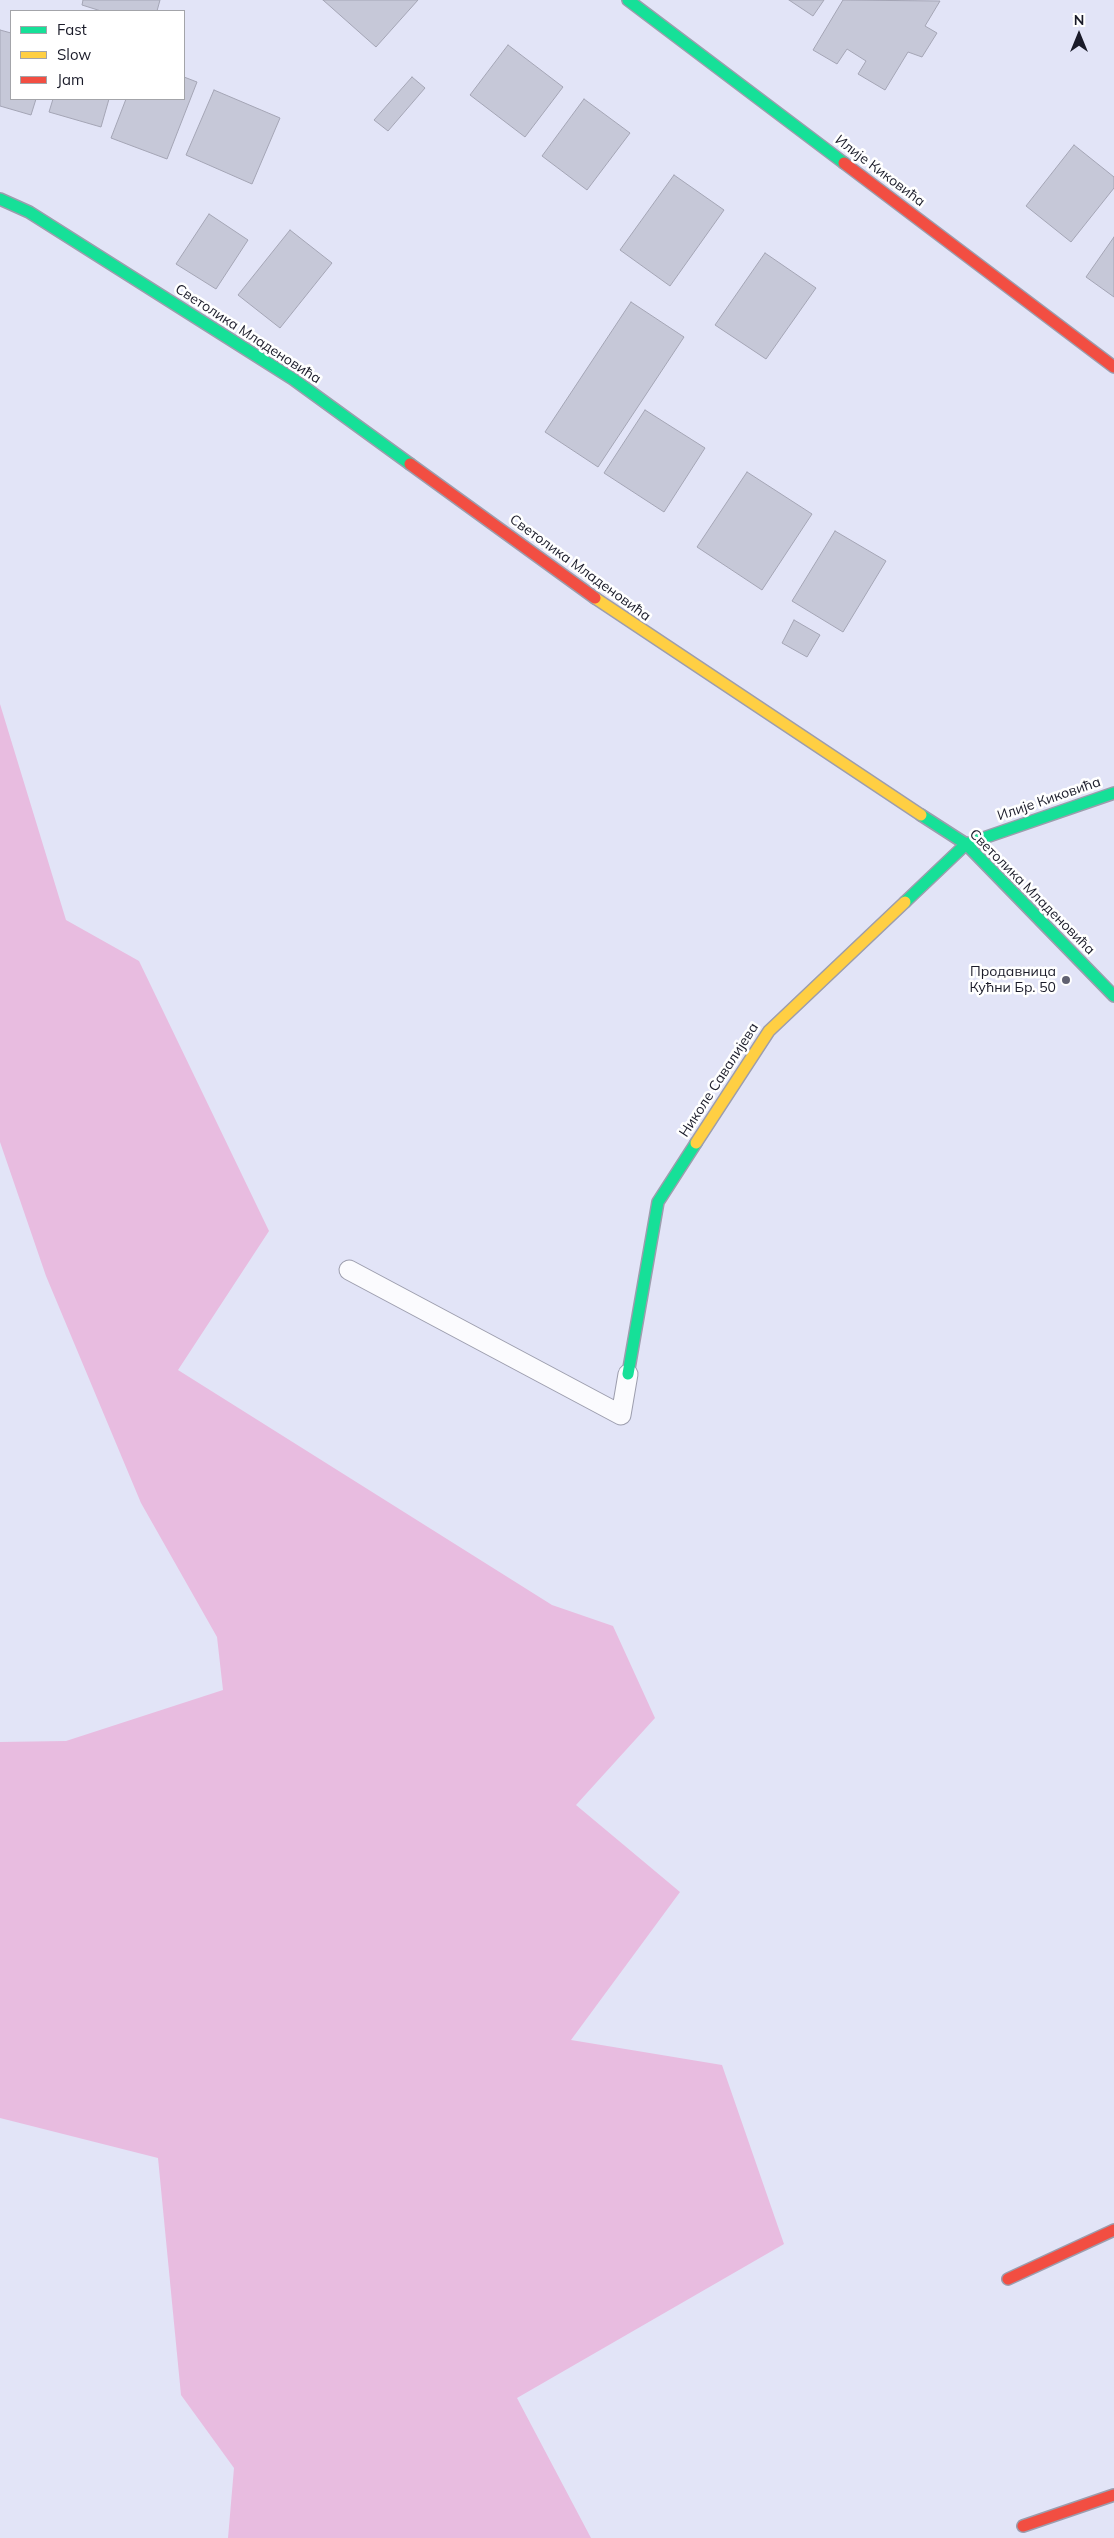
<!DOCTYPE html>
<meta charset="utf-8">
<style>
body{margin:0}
#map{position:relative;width:1114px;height:2538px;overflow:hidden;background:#e2e4f7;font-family:Mulish,sans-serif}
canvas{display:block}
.legend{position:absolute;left:10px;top:10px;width:175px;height:90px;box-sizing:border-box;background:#fff;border:1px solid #a3a4a9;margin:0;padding:6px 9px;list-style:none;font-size:15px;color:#1a1b29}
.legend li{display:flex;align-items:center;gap:10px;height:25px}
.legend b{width:25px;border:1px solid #a3a4a9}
.north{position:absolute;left:1054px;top:10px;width:50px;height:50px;-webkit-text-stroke:4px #fff;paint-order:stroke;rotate:0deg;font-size:14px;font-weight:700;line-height:20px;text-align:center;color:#1a1b29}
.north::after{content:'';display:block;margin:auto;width:18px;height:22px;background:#1a1b29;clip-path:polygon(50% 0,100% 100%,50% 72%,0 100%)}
</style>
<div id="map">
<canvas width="1114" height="2538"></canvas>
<ul class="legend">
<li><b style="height:6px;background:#16e098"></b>Fast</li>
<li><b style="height:6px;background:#ffcf43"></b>Slow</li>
<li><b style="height:6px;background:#f24e42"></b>Jam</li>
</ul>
<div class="north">N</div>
</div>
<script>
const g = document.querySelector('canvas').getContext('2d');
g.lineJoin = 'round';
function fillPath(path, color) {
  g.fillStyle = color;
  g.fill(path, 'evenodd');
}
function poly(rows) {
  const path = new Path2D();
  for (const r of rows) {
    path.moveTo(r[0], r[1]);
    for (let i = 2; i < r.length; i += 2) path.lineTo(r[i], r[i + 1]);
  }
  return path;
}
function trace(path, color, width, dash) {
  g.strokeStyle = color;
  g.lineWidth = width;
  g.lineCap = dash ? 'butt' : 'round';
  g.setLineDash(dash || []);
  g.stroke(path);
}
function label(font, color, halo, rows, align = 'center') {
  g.font = font + ' Mulish,sans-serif';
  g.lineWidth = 5;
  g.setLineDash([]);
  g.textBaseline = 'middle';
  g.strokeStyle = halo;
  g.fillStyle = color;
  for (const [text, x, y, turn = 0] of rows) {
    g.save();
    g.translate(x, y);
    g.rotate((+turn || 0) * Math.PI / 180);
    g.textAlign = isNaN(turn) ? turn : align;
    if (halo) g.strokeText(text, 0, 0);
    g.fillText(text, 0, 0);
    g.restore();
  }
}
const green = poly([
 [0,704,66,920,139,961,269,1231,178,1370,552,1605,613,1626,655,1718,576,1805,680,1892,571,2040,722,2065,784,2244,517,2398,591,2538,228,2538,234,2468,181,2395,158,2158,0,2118,0,1742,66,1741,223,1690,217,1637,141,1503,46,1276,0,1142]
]);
const building = poly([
 [83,0,160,0,157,11,101,11,82,5,83,0],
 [323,0,418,0,376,47,323,0],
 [789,0,824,0,813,16,789,0],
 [843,0,940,1,925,26,937,33,922,57,908,52,885,90,858,74,866,61,847,49,837,64,813,50,843,0],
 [0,30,11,33,11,99,36,99,31,115,0,106,0,30],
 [508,45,563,87,525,137,470,95,508,45],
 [184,77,197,82,167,159,111,138,126,99,184,99,184,77],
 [412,77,425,88,388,131,374,120,412,77],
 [214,90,280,118,252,184,186,155,214,90],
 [53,99,109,99,101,127,49,112,53,99],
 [584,99,630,133,587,190,542,156,584,99],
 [1074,145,1114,177,1114,188,1071,242,1026,206,1074,145],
 [674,175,724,210,670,286,620,250,674,175],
 [209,214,248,240,216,289,176,264,209,214],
 [290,230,332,263,280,328,238,295,290,230],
 [1114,237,1114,297,1086,277,1114,237],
 [765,253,816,288,766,359,715,325,765,253],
 [631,302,684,337,598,467,545,432,631,302],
 [645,410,705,448,664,512,604,473,645,410],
 [747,472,812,514,762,590,697,547,747,472],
 [835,531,886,561,843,632,792,601,835,531],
 [794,620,820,635,807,657,782,643,794,620]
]);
const lane = poly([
 [349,1270,621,1415,628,1374]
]);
const fast = poly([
 [628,0,844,163],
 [0,199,29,212,293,379,410,464],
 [921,815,966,844,1114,996],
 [905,902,966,844,1114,793],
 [628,1374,658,1202,696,1143]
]);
const slow = poly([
 [595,598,921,815],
 [696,1143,769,1031,905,902]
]);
const jam = poly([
 [844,163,1114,367],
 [410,464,595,598],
 [1008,2279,1114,2230],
 [1023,2526,1114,2495]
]);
const markers = [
 [1066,980,5,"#606171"]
];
const streetNames = [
 ["Илије Киковића",880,171,37],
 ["Светолика Младеновића",248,334,33],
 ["Светолика Младеновића",580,568,36],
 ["Илије Киковића",1049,799,-19],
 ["Светолика Младеновића",1032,892,45],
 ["Николе Савалијева",719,1080,-57]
];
const poiNames = [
 ["Продавница",1056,972],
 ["Кућни Бр. 50",1056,988]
];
fillPath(green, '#e8bce0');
fillPath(building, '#c6c8d8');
trace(building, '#a4a5b5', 1);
trace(lane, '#9c9dad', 21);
trace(fast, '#9c9dad', 14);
trace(slow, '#9c9dad', 14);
trace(jam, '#9c9dad', 14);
trace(lane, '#fbfbfe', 19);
trace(fast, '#16e098', 11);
trace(slow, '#ffcf43', 11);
trace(jam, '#f24e42', 11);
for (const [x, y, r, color] of markers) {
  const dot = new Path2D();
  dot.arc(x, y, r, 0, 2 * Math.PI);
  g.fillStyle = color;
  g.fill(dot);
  trace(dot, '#fff', 2);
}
label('14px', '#1a1b29', '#fff', streetNames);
label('14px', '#1a1b29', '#fff', poiNames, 'right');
</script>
